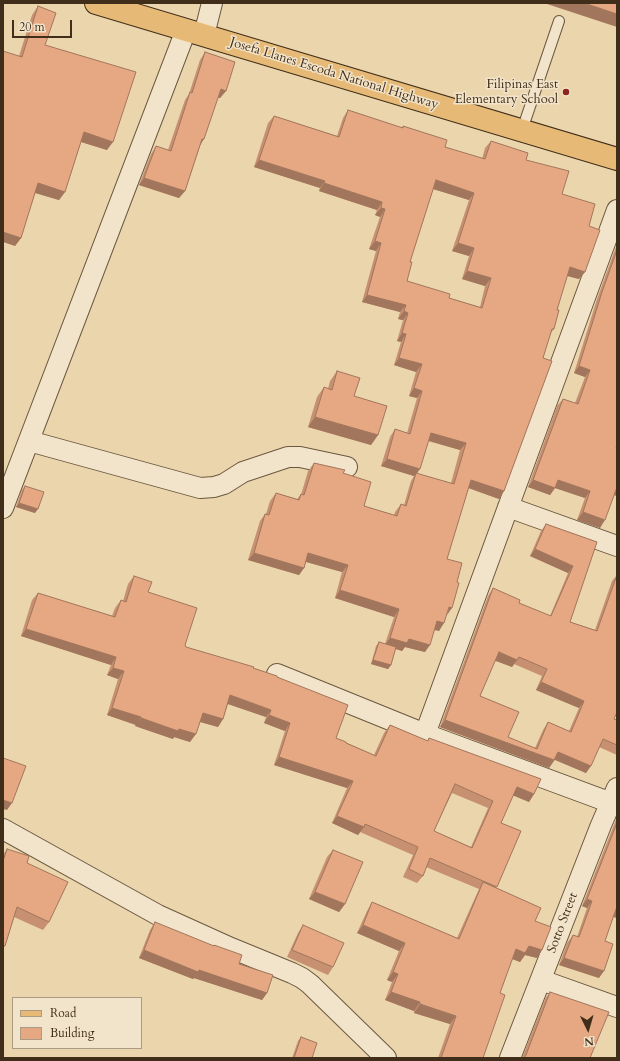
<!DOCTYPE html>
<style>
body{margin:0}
#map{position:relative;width:620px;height:1061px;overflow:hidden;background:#ebd5ad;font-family:Cardo,serif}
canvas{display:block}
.frame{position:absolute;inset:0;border:4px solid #402e1a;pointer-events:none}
.legend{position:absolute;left:12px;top:997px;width:130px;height:52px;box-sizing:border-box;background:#f2e4ca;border:1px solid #ab9b84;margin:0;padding:5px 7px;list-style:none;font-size:12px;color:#402e1a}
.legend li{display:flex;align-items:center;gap:8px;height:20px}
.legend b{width:20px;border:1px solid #ab9b84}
.north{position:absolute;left:568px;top:1009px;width:40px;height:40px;-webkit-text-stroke:3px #f2e4ca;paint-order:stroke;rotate:175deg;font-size:11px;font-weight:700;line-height:16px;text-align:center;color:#402e1a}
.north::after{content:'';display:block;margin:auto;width:14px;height:18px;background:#402e1a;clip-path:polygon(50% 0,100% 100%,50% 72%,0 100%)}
.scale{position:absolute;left:12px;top:20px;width:60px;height:18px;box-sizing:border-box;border:2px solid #402e1a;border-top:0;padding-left:5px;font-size:12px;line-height:14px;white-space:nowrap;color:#402e1a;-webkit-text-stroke:3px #f2e4ca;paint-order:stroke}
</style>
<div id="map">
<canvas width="620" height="1061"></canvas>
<div class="frame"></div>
<ul class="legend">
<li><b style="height:5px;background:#e6ba76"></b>Road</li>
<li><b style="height:11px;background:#e6a883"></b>Building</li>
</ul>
<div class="north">N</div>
<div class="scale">20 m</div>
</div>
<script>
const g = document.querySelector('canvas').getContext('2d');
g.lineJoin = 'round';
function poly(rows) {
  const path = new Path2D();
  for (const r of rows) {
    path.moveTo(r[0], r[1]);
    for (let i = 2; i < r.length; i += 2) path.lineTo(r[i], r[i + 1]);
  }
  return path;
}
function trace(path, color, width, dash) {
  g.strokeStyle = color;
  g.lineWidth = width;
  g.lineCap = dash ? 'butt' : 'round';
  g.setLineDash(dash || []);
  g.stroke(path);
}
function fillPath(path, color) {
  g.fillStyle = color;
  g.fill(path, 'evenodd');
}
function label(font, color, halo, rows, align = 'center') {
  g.font = font + ' Cardo,serif';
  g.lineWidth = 3;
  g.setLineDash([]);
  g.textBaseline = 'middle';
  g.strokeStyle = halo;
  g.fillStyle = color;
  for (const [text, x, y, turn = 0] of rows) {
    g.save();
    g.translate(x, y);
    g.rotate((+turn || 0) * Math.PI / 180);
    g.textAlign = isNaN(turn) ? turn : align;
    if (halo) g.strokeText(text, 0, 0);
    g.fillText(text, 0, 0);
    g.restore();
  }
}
const service = poly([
 [522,130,559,21]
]);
const minor = poly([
 [204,35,212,3],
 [29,441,200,488,214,487,224,484,243,472,288,457,300,457,347,467],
 [508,507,617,546],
 [3,508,186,30],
 [277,674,425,734,617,805],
 [425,734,617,210],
 [3,829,158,915,231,948,292,973,302,978,310,984,386,1058],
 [541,980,617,1007],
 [510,1058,601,825,617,788]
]);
const primary = poly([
 [96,3,617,159]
]);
const wall = poly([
 [38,6,45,45,107,150,81,142,65,192,59,200,35,193,21,238,15,246,19,56,32,15],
 [205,52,226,91,220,98,218,98,200,146,185,191,179,198,139,185,151,154,156,146,168,150,185,100,189,94,200,60],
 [348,110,402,128,403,126,445,147,482,159,485,148,491,141,526,160,562,194,589,226,585,272,579,279,567,276,557,310,554,329,550,334,543,358,504,491,499,499,468,488,447,559,446,615,439,631,434,630,425,652,405,647,402,651,395,649,391,665,388,669,371,664,376,646,379,642,385,644,394,617,335,598,342,572,306,562,304,568,299,575,248,560,260,521,265,514,266,514,270,501,276,493,297,499,301,494,301,495,308,471,314,463,343,473,364,506,394,515,395,512,401,504,404,505,411,481,414,476,381,466,390,437,395,429,407,433,417,398,409,396,416,372,394,365,401,342,397,341,403,320,398,319,400,312,362,302,376,251,369,249,380,217,375,215,377,210,319,191,320,188,254,167,268,123,274,116,337,136,343,118],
 [433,189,469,200,452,251,469,256,462,279,485,286,480,307,449,298,407,281,410,262],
 [428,441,460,450,451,483,417,474],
 [617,244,617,446,616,448,617,448,617,496,614,495,600,528,577,520,585,498,555,488,550,495,528,487,557,406,563,399,575,403,585,377,574,373,597,299],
 [337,371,354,396,378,435,371,445,308,427,317,397,324,387,328,389,330,381],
 [25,486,35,513,16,507,22,490],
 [546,524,597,542,570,622,595,630,612,581,617,575,614,719,617,720,617,755,599,747,586,773,555,760,549,768,440,727,488,596,493,588,519,603,550,616,568,573,530,556,541,531],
 [495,660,512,667,514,664,542,676,536,690,579,708,569,731,548,722,543,730,535,748,508,737,480,696],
 [134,576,148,592,186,647,253,668,277,677,336,738,374,755,384,733,390,725,427,741,429,738,534,794,529,802,513,795,501,823,521,831,496,888,535,921,537,958,525,955,520,962,512,959,500,993,483,1058,438,1058,450,1024,414,1013,414,1011,385,1000,392,982,387,980,399,951,357,933,367,911,372,902,457,938,479,889,426,867,423,876,417,883,403,877,413,855,360,832,358,835,332,823,347,788,274,765,285,731,264,723,266,717,228,704,223,719,218,727,200,722,190,742,174,737,173,739,135,726,136,725,107,715,118,679,107,675,111,665,21,636,32,600,38,593,112,616,115,608,121,600,123,601,128,584],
 [452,793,488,808,471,847,434,831],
 [617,817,617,918,613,917,605,941,599,978,559,965,567,943,573,935,577,937,587,908,582,906],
 [7,849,27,863,49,922,43,930,14,917,5,946,3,948,3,855],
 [333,850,345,904,339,912,309,899,327,857],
 [155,922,239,964,267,993,262,1000,194,978,193,979,139,958,150,930],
 [303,925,333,967,328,975,287,957,298,933],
 [550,992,590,1058,522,1058,545,999],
 [301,1037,312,1058,292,1058,298,1041]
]);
const shadedWall = poly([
 [544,3,584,3,617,14,617,27],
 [221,89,226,91,220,98,215,97],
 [84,132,113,142,107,150,78,141],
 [202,139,204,139,199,147],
 [259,160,325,181,320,188,254,167],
 [144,178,185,191,179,198,139,185],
 [436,180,474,193,469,200,430,188],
 [38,183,65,192,59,200,32,192],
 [324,183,382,202,377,210,319,191],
 [381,208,385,209,380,217,375,215],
 [3,232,21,238,15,246,3,242],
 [375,241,381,243,376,251,369,249],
 [458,243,474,248,469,256,452,251],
 [570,267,585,272,579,279,564,275],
 [467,271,491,278,485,286,462,279],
 [367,295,406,305,400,312,362,302],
 [404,311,408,313,403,320,398,319],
 [402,333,406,334,401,342,397,341],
 [399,358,422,364,416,372,394,365],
 [579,366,590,370,585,377,574,373],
 [414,388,422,391,417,398,409,396],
 [315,417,378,435,371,445,308,427],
 [431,433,466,443,460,450,426,440],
 [387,459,420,469,415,476,416,473,414,476,381,466],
 [471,480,504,491,499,499,466,487],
 [533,480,558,480,590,491,585,498,555,488,550,495,528,487],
 [617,487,617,496,611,494],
 [19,503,38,509,35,513,16,507],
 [583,512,605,520,600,528,577,520],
 [535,549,573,566,568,573,530,556],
 [254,553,304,568,299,575,248,560],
 [308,553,348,565,342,572,303,561],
 [340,590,399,609,394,617,335,598],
 [449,607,452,608,447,615],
 [437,621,444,623,439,631,432,629],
 [26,629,116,657,111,665,21,636],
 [390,638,409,639,430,645,425,652,405,647,402,651,385,645],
 [499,652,517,660,512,667,493,660],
 [373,660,391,665,388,669,371,664],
 [113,668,124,671,118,679,107,675],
 [541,682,584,701,579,708,536,690],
 [230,695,271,710,266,717,225,703],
 [112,708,141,717,136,725,107,715],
 [203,713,223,719,218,727,197,721],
 [269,715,290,723,285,731,264,723],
 [141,718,179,729,196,734,190,742,174,737,173,739,135,726],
 [445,720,554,760,549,768,440,727],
 [558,752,591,766,586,773,553,759],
 [279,757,353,781,347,788,274,765],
 [517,787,534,794,529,802,512,795],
 [3,800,12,803,7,810,3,809],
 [337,816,364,827,358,835,332,823],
 [315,892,345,904,339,912,309,899],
 [587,899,592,901,587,908,582,906],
 [616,909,617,909,617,918,611,916],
 [363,925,405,943,399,951,357,933],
 [529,946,542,950,537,958,525,955,520,962,510,958,516,949],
 [144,950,199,970,267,993,262,1000,194,978,193,979,139,958],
 [564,958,604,971,599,978,559,965],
 [393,972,398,974,392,982,387,980],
 [391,992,420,1002,414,1011,385,1000],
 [420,1004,456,1016,450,1024,414,1013]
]);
const building = poly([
 [584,3,617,3,617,14,584,3],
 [38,6,56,13,45,45,136,72,113,142,84,132,65,192,38,183,21,238,3,232,3,51,22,57,38,6],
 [205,52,235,62,226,91,221,89,204,139,202,139,185,191,144,178,156,146,171,151,190,92,192,93,205,52],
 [348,110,403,128,403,126,447,140,445,147,485,159,491,141,528,153,526,160,569,171,562,194,595,204,589,226,600,230,585,272,570,267,557,310,559,310,554,329,552,329,543,358,552,361,504,491,471,480,447,559,462,563,457,582,459,583,452,608,449,607,444,623,437,621,430,645,409,639,407,643,390,638,399,609,340,590,348,565,308,553,304,568,254,553,265,514,269,515,276,493,299,500,301,494,304,495,314,463,345,470,343,473,371,482,364,506,397,516,401,504,406,506,416,473,454,484,466,443,431,433,420,469,387,459,395,429,410,434,422,391,414,388,422,364,399,358,406,334,402,333,408,313,404,311,406,305,367,295,381,243,375,241,385,209,381,208,382,202,324,183,325,181,259,160,274,116,339,137,348,110],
 [436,180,474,193,458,243,474,248,467,271,491,278,482,308,449,298,450,294,407,281,412,262,410,262,436,180],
 [617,250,617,446,616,448,617,448,617,487,605,520,583,512,590,491,558,480,555,488,533,480,563,399,578,404,590,370,579,366,602,292,617,250],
 [337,371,360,378,354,396,387,406,378,435,315,417,324,387,332,390,337,371],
 [25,486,44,492,38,509,19,503,25,486],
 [546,524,597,542,570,622,597,631,617,575,617,712,614,719,617,720,617,745,603,739,591,766,558,752,554,760,445,720,493,588,520,600,519,603,551,616,573,566,535,549,546,524],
 [499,652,517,660,519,657,547,669,541,682,584,701,571,732,548,722,537,749,508,737,519,712,480,696,499,652],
 [134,576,152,582,148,592,197,608,185,645,186,647,254,667,253,668,277,676,277,677,348,705,336,738,346,742,346,743,376,756,390,725,428,741,429,738,541,779,534,794,517,787,501,823,521,831,497,887,430,858,423,876,409,869,418,847,365,824,364,827,337,816,353,781,279,757,290,723,269,715,271,710,230,695,223,719,203,713,196,734,179,729,178,731,141,718,141,717,112,708,124,671,113,668,116,657,26,629,38,593,115,617,121,600,126,602,134,576],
 [455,784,493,801,472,848,434,831,455,784],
 [379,642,396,647,391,665,373,660,379,642],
 [3,758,26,766,12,803,3,800,3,758],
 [617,823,617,909,616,909,605,941,613,944,604,971,564,958,573,935,579,937,592,901,587,899,617,823],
 [7,849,29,856,27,863,68,882,49,922,17,907,5,946,3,945,3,861,7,849],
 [333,850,363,862,345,904,315,892,333,850],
 [483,882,541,908,535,921,551,927,542,950,529,946,525,953,516,949,500,993,505,995,483,1058,441,1058,456,1016,420,1004,420,1002,391,992,398,974,393,972,405,943,363,925,372,902,459,939,483,882],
 [155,922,214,946,214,945,242,955,239,964,273,975,267,993,199,970,198,972,144,950,155,922],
 [303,925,344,943,333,967,292,950,303,925],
 [550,992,609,1012,590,1058,524,1058,526,1055,550,992],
 [301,1037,317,1043,312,1058,294,1058,301,1037]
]);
const markers = [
 [566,92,4,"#8f2418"]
];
const streetNames = [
 ["Josefa Llanes Escoda National Highway",334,74,17],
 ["Sotto Street",563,923,-69]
];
const poiNames = [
 ["Filipinas East",558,85],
 ["Elementary School",558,100]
];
trace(service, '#6b583f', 12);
trace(minor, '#6b583f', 22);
trace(primary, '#402e1a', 24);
trace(service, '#f2e4ca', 10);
trace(minor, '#f2e4ca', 20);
trace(primary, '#e6ba76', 22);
fillPath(wall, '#c69071');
fillPath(shadedWall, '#a1765c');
fillPath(building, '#e6a883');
trace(building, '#a1765c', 1);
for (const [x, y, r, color] of markers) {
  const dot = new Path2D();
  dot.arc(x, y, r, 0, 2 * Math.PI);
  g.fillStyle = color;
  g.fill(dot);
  trace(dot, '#f2e4ca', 1.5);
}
label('13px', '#402e1a', '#f2e4ca', streetNames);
label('13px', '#402e1a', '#f2e4ca', poiNames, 'right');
</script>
